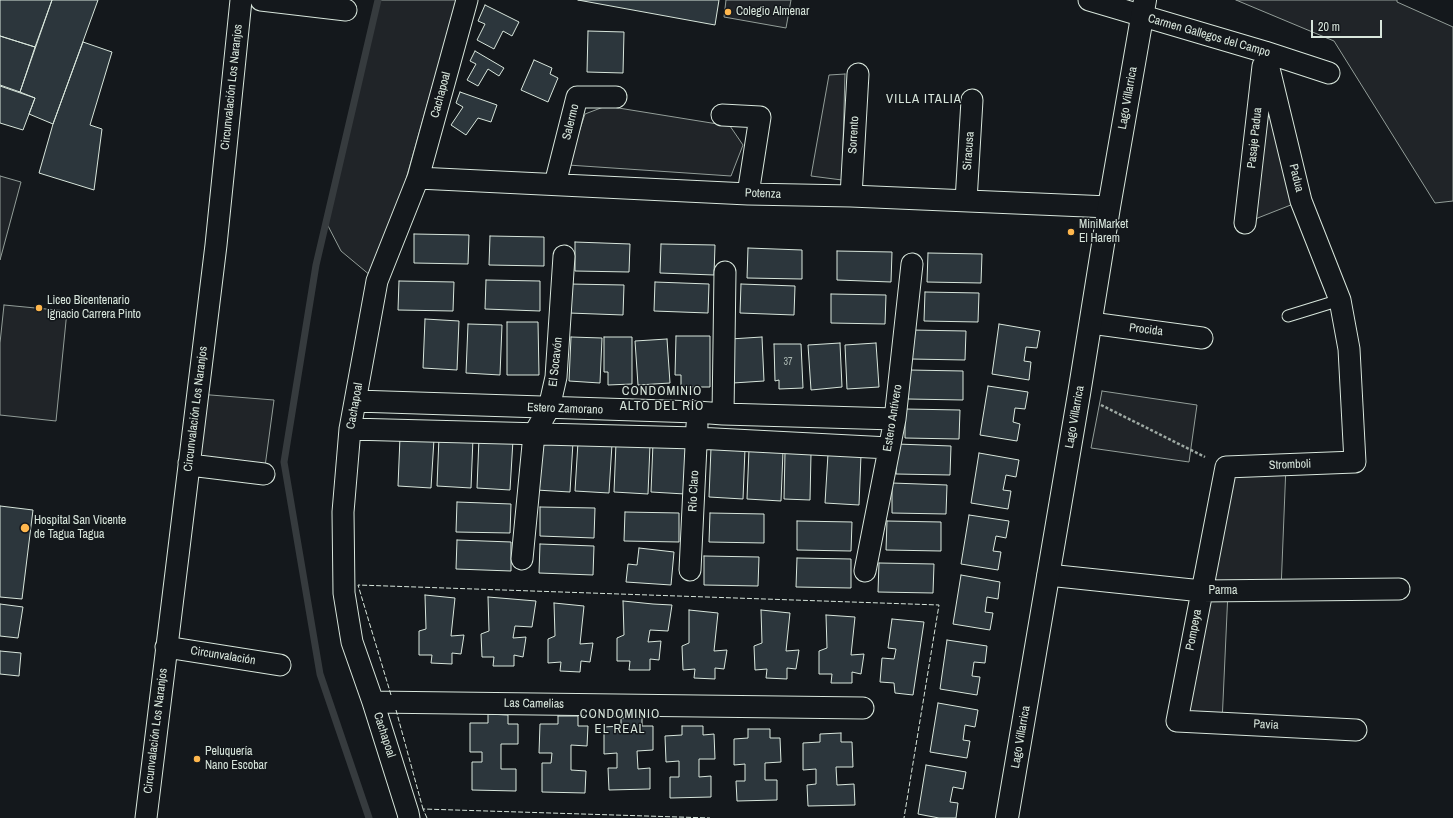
<!DOCTYPE html>
<meta charset="utf-8">
<style>
body{margin:0}
#map{position:relative;width:1453px;height:818px;overflow:hidden;background:#14181c;font-family:"Archivo Narrow",sans-serif}
canvas{display:block}
.scale{position:absolute;left:1311px;top:20px;width:71px;height:18px;box-sizing:border-box;border:2px solid #d8e6dc;border-top:0;padding-left:5px;font-size:12px;line-height:14px;white-space:nowrap;color:#d8e6dc;-webkit-text-stroke:3px #14181c;paint-order:stroke}
</style>
<div id="map">
<canvas width="1453" height="818"></canvas>
<div class="scale">20 m</div>
</div>
<script>
const g = document.querySelector('canvas').getContext('2d');
g.lineJoin = 'round';
function fillPath(path, color) {
  g.fillStyle = color;
  g.fill(path, 'evenodd');
}
function poly(rows) {
  const path = new Path2D();
  for (const r of rows) {
    path.moveTo(r[0], r[1]);
    for (let i = 2; i < r.length; i += 2) path.lineTo(r[i], r[i + 1]);
  }
  return path;
}
function trace(path, color, width, dash) {
  g.strokeStyle = color;
  g.lineWidth = width;
  g.lineCap = dash ? 'butt' : 'round';
  g.setLineDash(dash || []);
  g.stroke(path);
}
function label(font, color, halo, rows, align = 'center') {
  g.font = font + ' "Archivo Narrow",sans-serif';
  g.lineWidth = 3;
  g.setLineDash([]);
  g.textBaseline = 'middle';
  g.strokeStyle = halo;
  g.fillStyle = color;
  for (const [text, x, y, turn = 0] of rows) {
    g.save();
    g.translate(x, y);
    g.rotate((+turn || 0) * Math.PI / 180);
    g.textAlign = isNaN(turn) ? turn : align;
    if (halo) g.strokeText(text, 0, 0);
    g.fillText(text, 0, 0);
    g.restore();
  }
}
const green = poly([
 [378,0,457,0,377,281,341,251,326,222,378,0],
 [726,0,791,0,786,28,724,17,726,0],
 [1236,0,1397,0,1397,2,1453,27,1453,201,1435,203,1334,41,1236,0],
 [1265,52,1301,201,1245,223,1265,52],
 [845,74,842,180,811,176,829,75,845,74],
 [606,106,730,126,743,145,731,176,568,165,585,114,606,106],
 [0,176,21,182,0,260,0,176],
 [4,305,67,311,56,421,0,415,0,343,4,305],
 [1102,391,1197,405,1189,462,1091,448,1102,391],
 [198,394,274,400,264,474,190,465,198,394],
 [1286,465,1281,590,1228,591,1222,723,1177,721,1226,467,1286,465]
]);
const stream = poly([
 [369,818,320,674,284,462,316,265,378,0]
]);
const building = poly([
 [0,0,52,0,35,47,0,36,0,0],
 [52,0,98,0,53,124,29,114,35,98,20,92,52,0],
 [578,0,719,0,715,25,578,0],
 [485,5,519,22,512,36,503,31,494,49,477,40,485,24,478,21,485,5],
 [588,31,624,32,623,73,587,72,588,31],
 [0,36,35,47,20,92,0,85,0,36],
 [83,42,112,52,90,125,102,129,94,190,39,173,53,124,83,42],
 [475,51,504,68,499,76,488,69,478,86,467,80,476,64,470,61,475,51],
 [534,60,552,68,550,74,558,78,548,102,521,90,534,60],
 [0,86,35,98,23,130,0,123,0,86],
 [460,92,497,105,491,122,478,118,466,135,451,125,463,107,456,103,460,92],
 [414,234,469,235,468,264,414,263,414,234],
 [490,236,544,237,544,266,489,265,490,236],
 [575,242,630,244,629,272,575,271,575,242],
 [661,244,715,245,714,275,660,273,661,244],
 [748,248,802,250,802,279,747,278,748,248],
 [837,251,892,252,891,282,837,280,837,251],
 [928,253,982,254,981,283,927,282,928,253],
 [486,280,540,281,540,311,485,309,486,280],
 [399,281,454,282,453,311,398,310,399,281],
 [655,282,709,284,708,313,654,311,655,282],
 [569,284,624,285,623,315,569,313,569,284],
 [741,284,795,286,794,315,740,313,741,284],
 [925,292,979,293,978,322,924,321,925,292],
 [831,294,886,295,885,324,831,323,831,294],
 [425,319,459,321,457,370,423,368,425,319],
 [507,322,538,322,539,375,507,375,507,322],
 [468,324,502,325,500,375,466,373,468,324],
 [999,324,1040,331,1037,348,1026,347,1024,361,1031,362,1029,380,992,374,999,324],
 [911,330,966,331,965,360,911,359,911,330],
 [676,336,710,336,710,387,681,387,681,375,675,375,676,336],
 [571,337,602,338,600,383,569,381,571,337],
 [604,337,632,337,632,384,608,385,608,372,604,372,604,337],
 [762,337,764,381,733,383,730,339,762,337],
 [667,339,670,383,638,385,635,341,667,339],
 [840,343,842,387,811,390,808,345,840,343],
 [876,343,879,387,847,389,845,345,876,343],
 [774,344,801,344,803,388,779,389,779,380,775,381,774,344],
 [909,370,963,371,963,400,908,399,909,370],
 [988,386,1028,392,1025,409,1015,408,1013,422,1020,424,1017,441,980,435,988,386],
 [905,409,960,410,959,439,905,438,905,409],
 [400,437,434,439,431,488,398,486,400,437],
 [439,437,473,438,471,488,437,486,439,437],
 [479,438,513,440,510,490,477,488,479,438],
 [539,440,573,442,570,492,536,490,539,440],
 [578,442,612,444,609,493,575,491,578,442],
 [616,443,650,445,648,494,614,492,616,443],
 [653,443,687,445,685,494,651,492,653,443],
 [897,444,951,446,950,475,896,474,897,444],
 [711,448,745,449,743,499,709,497,711,448],
 [749,449,783,451,781,501,747,499,749,449],
 [785,453,811,454,810,500,784,499,785,453],
 [979,453,1019,460,1016,477,1006,475,1003,490,1011,491,1008,509,971,503,979,453],
 [828,454,861,455,859,505,825,503,828,454],
 [892,483,947,485,946,514,892,513,892,483],
 [457,502,511,504,510,533,456,532,457,502],
 [0,506,33,510,22,599,0,597,0,506],
 [540,507,595,508,594,538,540,536,540,507],
 [625,512,679,513,679,542,624,541,625,512],
 [710,513,764,514,764,543,709,542,710,513],
 [969,515,1009,521,1006,538,996,536,993,551,1001,552,998,570,961,564,969,515],
 [797,521,852,522,851,551,797,550,797,521],
 [887,521,941,522,941,551,886,550,887,521],
 [457,540,511,542,511,571,456,569,457,540],
 [540,544,594,546,593,575,539,573,540,544],
 [639,548,674,552,671,585,626,582,628,564,637,565,639,548],
 [704,556,759,557,758,586,704,585,704,556],
 [797,558,851,559,851,588,796,587,797,558],
 [879,563,934,564,933,593,878,592,879,563],
 [961,575,1000,582,998,599,987,597,985,612,993,613,990,630,953,624,961,575],
 [425,595,455,598,451,636,464,635,461,654,452,653,452,664,431,663,432,655,419,655,419,631,426,629,425,595],
 [488,597,536,601,532,627,515,626,513,638,526,637,523,657,514,655,514,666,493,666,494,657,482,657,481,634,489,631,488,597],
 [623,601,653,604,672,605,668,631,650,630,648,642,661,641,659,660,650,659,650,670,629,670,630,661,617,661,617,638,624,635,623,601],
 [554,603,584,606,580,644,593,643,590,662,581,661,580,672,560,671,561,662,548,663,548,639,555,636,554,603],
 [0,604,23,607,18,638,0,636,0,604],
 [689,610,718,613,714,651,727,650,724,669,715,668,715,679,694,678,695,669,683,670,682,646,689,643,689,610],
 [761,610,790,613,786,651,799,650,796,669,787,668,787,679,766,678,767,669,755,670,754,646,762,643,761,610],
 [826,615,855,617,851,655,864,654,861,674,852,672,852,683,831,683,832,674,819,674,819,651,827,648,826,615],
 [892,619,924,622,913,695,895,693,894,683,880,682,882,658,894,659,896,649,888,648,892,619],
 [947,640,987,646,985,663,974,662,972,676,980,677,977,695,940,689,947,640],
 [0,651,21,653,19,676,0,674,0,651],
 [938,703,978,710,975,727,965,725,963,740,970,741,967,758,930,752,938,703],
 [488,714,508,715,508,724,518,724,518,744,501,744,501,769,516,769,516,791,472,790,472,762,482,762,482,752,470,752,470,723,488,723,488,714],
 [558,716,578,716,578,726,588,726,587,746,571,745,571,770,586,771,585,793,542,792,542,763,551,763,552,753,539,753,540,724,558,724,558,716],
 [642,717,642,726,653,726,653,750,637,751,638,769,650,768,650,789,609,790,608,768,617,768,617,753,604,754,604,727,621,726,621,718,642,717],
 [682,726,703,726,703,735,714,734,715,759,699,759,699,777,711,776,711,797,670,798,670,777,679,777,679,761,666,762,665,736,682,735,682,726],
 [748,729,770,729,770,738,780,738,781,762,765,763,765,780,777,780,777,800,737,801,736,781,745,781,745,764,734,765,734,739,748,738,748,729],
 [841,733,841,742,852,742,853,767,836,767,837,785,854,784,855,805,808,806,807,785,816,784,816,769,803,770,803,743,820,742,820,734,841,733],
 [926,765,966,772,963,789,953,787,950,802,958,803,956,818,939,818,918,814,926,765]
]);
const path = poly([
 [1101,405,1205,457]
]);
const service = poly([
 [1288,316,1340,300]
]);
const minor = poly([
 [261,0,346,10],
 [1089,0,1265,52,1329,73],
 [1265,52,1301,201,1340,300,1349,349,1355,462,1226,467,1177,721,1356,730],
 [722,115,760,117,748,194],
 [418,178,748,194,851,196,1109,207],
 [555,184,577,97,616,97],
 [851,196,858,74],
 [966,201,972,100],
 [1245,223,1263,66],
 [1091,323,1202,338],
 [356,401,697,412,723,414,895,419],
 [723,414,725,272],
 [350,429,696,438,889,448],
 [189,463,190,465,264,474],
 [522,559,534,434,549,408,556,377,564,256],
 [690,570,697,425],
 [865,571,895,419,912,264],
 [1048,575,1202,591,1399,589],
 [166,647,280,665],
 [373,702,863,708],
 [146,818,216,245,241,0],
 [409,818,408,813,373,702,352,642,344,593,343,512,350,429,377,281,418,178,467,0]
]);
const tertiary = poly([
 [1007,818,1079,394,1109,207,1145,0]
]);
const fence = poly([
 [391,695,358,585,939,605,904,818],
 [396,710,423,809],
 [427,818,423,809,710,818]
]);
const markers = [
 [728,12,4,"#ffb74d"],
 [1071,232,4,"#ffb74d"],
 [39,308,4,"#ffb74d"],
 [25,528,5,"#ffb74d"],
 [197,759,4,"#ffb74d"]
];
const numberNames = [
 ["37",788,362]
];
const poiNames = [
 ["Colegio Almenar",736,12],
 ["MiniMarket",1079,225],
 ["El Harem",1079,239],
 ["Liceo Bicentenario",47,301],
 ["Ignacio Carrera Pinto",47,315],
 ["Hospital San Vicente",34,521],
 ["de Tagua Tagua",34,535],
 ["Peluquería",205,752],
 ["Nano Escobar",205,766]
];
const streetNames = [
 ["Carmen Gallegos del Campo",1209,36,16],
 ["Circunvalación Los Naranjos",232,87,-84],
 ["Cachapoal",441,95,-75],
 ["Lago Villarrica",1128,98,-80],
 ["Salermo",571,122,-76],
 ["Sorrento",854,135,-87],
 ["Pasaje Padua",1255,138,-84],
 ["Siracusa",969,151,-86],
 ["Padua",1296,178,76],
 ["Potenza",763,194,2],
 ["Procida",1146,330,7],
 ["El Socavón",556,362,-84],
 ["Cachapoal",355,406,-80],
 ["Circunvalación Los Naranjos",196,409,-83],
 ["Estero Zamorano",565,409,2],
 ["Lago Villarrica",1075,417,-80],
 ["Estero Antívero",893,418,-81],
 ["Stromboli",1290,465,-2],
 ["Río Claro",694,491,-87],
 ["Parma",1223,591],
 ["Pompeya",1194,630,-79],
 ["Circunvalación",223,656,9],
 ["Las Camelias",534,704,1],
 ["Pavia",1266,725,3],
 ["Circunvalación Los Naranjos",156,731,-83],
 ["Cachapoal",384,735,72],
 ["Lago Villarrica",1021,737,-80]
];
const neighbourhoodNames = [
 ["VILLA ITALIA",924,100],
 ["CONDOMINIO",662,392],
 ["ALTO DEL RÍO",662,407],
 ["CONDOMINIO",620,715],
 ["EL REAL",620,730]
];
fillPath(green, '#202428');
trace(green, '#939e99', 1);
trace(stream, '#363b3e', 7);
fillPath(building, '#2c363c');
trace(building, '#d8e6dc', 1);
trace(service, '#d8e6dc', 13);
trace(minor, '#d8e6dc', 23);
trace(tertiary, '#d8e6dc', 24);
trace(path, '#9da8a2', 2.5, [3, 2]);
trace(service, '#14181c', 11);
trace(minor, '#14181c', 21);
trace(tertiary, '#14181c', 22);
trace(fence, '#d8e6dc', 1, [5, 2]);
for (const [x, y, r, color] of markers) {
  const dot = new Path2D();
  dot.arc(x, y, r, 0, 2 * Math.PI);
  g.fillStyle = color;
  g.fill(dot);
  trace(dot, '#14181c', 1.5);
}
label('10px', '#adbab4', null, numberNames);
label('12px', '#d8e6dc', '#14181c', poiNames, 'left');
label('12px', '#d8e6dc', '#14181c', streetNames);
g.letterSpacing = '1px';
label('13px', '#d8e6dc', '#14181c', neighbourhoodNames);
g.letterSpacing = '0px';
</script>
